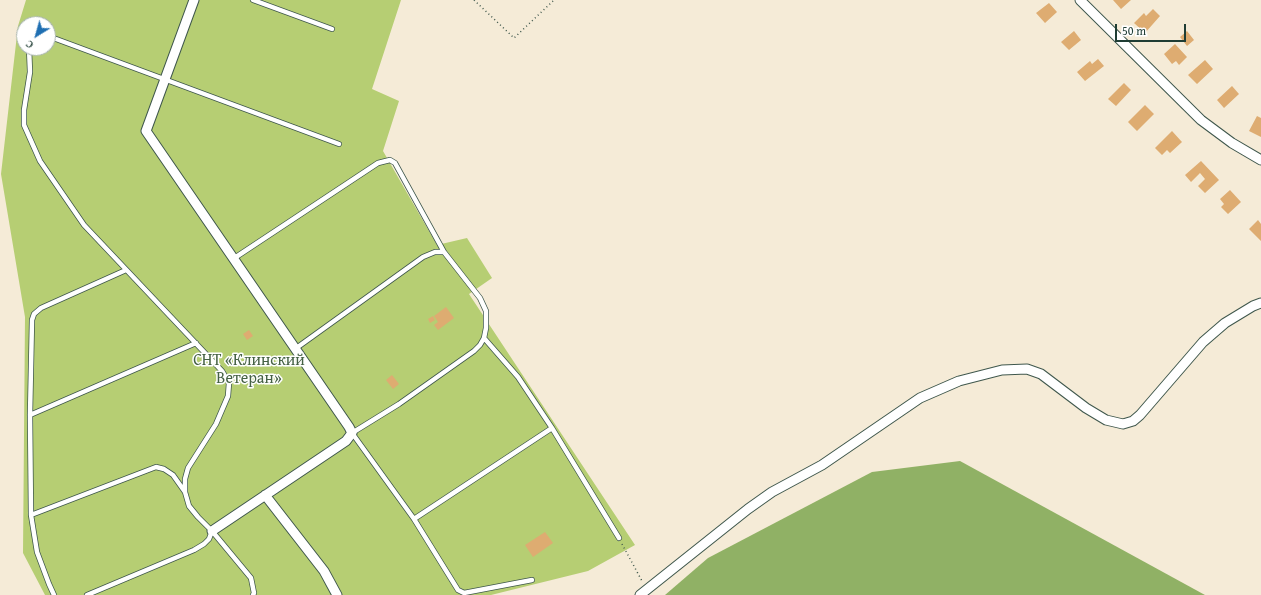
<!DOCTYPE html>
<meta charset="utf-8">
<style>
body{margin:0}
#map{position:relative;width:1261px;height:595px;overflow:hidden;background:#f5ebd7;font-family:"Gentium Book Plus",serif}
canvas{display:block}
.north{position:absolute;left:16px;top:16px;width:40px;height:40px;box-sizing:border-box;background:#fff;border:1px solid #a5b1ae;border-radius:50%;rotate:217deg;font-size:11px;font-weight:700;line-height:16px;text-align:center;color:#1f3d34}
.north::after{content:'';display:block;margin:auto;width:14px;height:18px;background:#1f6fb2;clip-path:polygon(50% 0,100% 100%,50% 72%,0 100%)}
.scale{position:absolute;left:1115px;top:24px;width:71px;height:18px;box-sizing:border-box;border:2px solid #1f3d34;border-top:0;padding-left:5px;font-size:12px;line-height:14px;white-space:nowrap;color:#1f3d34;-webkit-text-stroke:3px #fff;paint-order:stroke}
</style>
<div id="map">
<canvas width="1261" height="595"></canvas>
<div class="north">С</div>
<div class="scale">50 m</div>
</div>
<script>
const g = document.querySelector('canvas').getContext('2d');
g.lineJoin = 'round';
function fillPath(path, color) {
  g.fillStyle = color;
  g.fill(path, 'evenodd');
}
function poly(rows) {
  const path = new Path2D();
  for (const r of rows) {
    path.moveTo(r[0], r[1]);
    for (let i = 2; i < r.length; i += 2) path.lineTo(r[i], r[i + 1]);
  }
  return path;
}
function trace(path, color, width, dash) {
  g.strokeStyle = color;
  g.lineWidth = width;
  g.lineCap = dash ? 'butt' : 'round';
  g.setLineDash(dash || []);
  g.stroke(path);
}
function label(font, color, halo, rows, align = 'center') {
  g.font = font + ' "Gentium Book Plus",serif';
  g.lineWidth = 3;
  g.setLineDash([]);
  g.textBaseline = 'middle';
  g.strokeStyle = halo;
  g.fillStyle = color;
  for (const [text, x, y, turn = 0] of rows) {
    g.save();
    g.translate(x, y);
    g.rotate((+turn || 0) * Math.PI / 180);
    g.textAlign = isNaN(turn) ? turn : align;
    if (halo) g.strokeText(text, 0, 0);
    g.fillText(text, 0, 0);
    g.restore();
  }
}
const green = poly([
 [26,0,401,0,372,89,399,101,383,151,437,245,467,238,492,278,469,294,635,545,588,571,491,595,45,595,23,553,25,317,1,174,18,26],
 [24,24,48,24,48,48,24,48]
]);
const forest = poly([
 [960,461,1205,595,665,595,708,558,872,472]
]);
const building = poly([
 [1113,0,1131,0,1121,9],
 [1049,3,1057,12,1045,23,1036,13],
 [1153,9,1160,16,1145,33,1134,23,1144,13,1146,16],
 [1074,31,1081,40,1069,50,1061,42],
 [1187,31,1194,40,1187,46,1180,37],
 [1175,44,1187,57,1179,65,1176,61,1172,64,1164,54],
 [1098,59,1104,66,1085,81,1077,72,1090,61,1092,64],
 [1205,60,1213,69,1197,84,1188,75],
 [1124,83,1131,90,1116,106,1108,99],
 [1232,86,1239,94,1224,108,1217,100],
 [1145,105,1154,114,1137,131,1128,122],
 [1257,116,1261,118,1261,137,1249,131],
 [1172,131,1182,142,1170,153,1167,150,1162,155,1155,148],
 [1201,161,1219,180,1205,193,1198,186,1205,179,1200,173,1191,182,1185,175],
 [1230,190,1241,202,1228,214,1221,207,1224,204,1220,199],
 [1258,220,1261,224,1261,241,1249,229],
 [446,307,454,318,438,330,434,325,438,322,434,316],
 [433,316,435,320,430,323,428,319],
 [249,330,253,336,247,340,243,334],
 [392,375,399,384,393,389,386,380],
 [545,532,553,543,533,557,525,545]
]);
const path = poly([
 [474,0,514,38,554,0],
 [622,544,642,581]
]);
const service = poly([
 [253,0,332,29],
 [48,36,339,144],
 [29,48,30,72,24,110,24,125,40,161,84,225,222,371,229,383,228,396,216,424,188,468,185,479,185,492,189,506,198,517,212,531,251,578,254,593,253,595],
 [233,259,378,163,390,160,395,163,444,252],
 [484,338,518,377,552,428,619,538],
 [295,349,423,257,435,252,444,252,480,298,486,311,486,328,484,338,480,345,474,351,399,404,352,433,414,519,458,590,464,593,532,580],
 [30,415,196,343],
 [31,515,156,467,164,469,173,475,185,492],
 [414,519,552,428],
 [54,595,49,584,37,552,31,515,30,415,32,320,34,314,41,308,126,270],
 [87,595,194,550,204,544,209,539,212,531]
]);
const minor = poly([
 [194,0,146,131,349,427,352,433,346,441,212,531],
 [1080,0,1201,120,1232,143,1261,160],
 [265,495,324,571,337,595],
 [640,595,748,509,772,492,822,465,920,398,959,381,1002,370,1027,369,1041,374,1086,408,1106,420,1123,424,1133,421,1140,415,1203,342,1225,323,1253,306,1261,303]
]);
const parkNames = [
 ["СНТ «Клинский",249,361],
 ["Ветеран»",249,379]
];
fillPath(green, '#b6ce73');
fillPath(forest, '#90b165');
fillPath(building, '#deac71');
trace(service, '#3f574c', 6);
trace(minor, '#3f574c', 11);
trace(path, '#3f574c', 1.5, [1, 3]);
trace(service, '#fff', 4.5);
trace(minor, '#fff', 9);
label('16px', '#456144', '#fff', parkNames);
</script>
